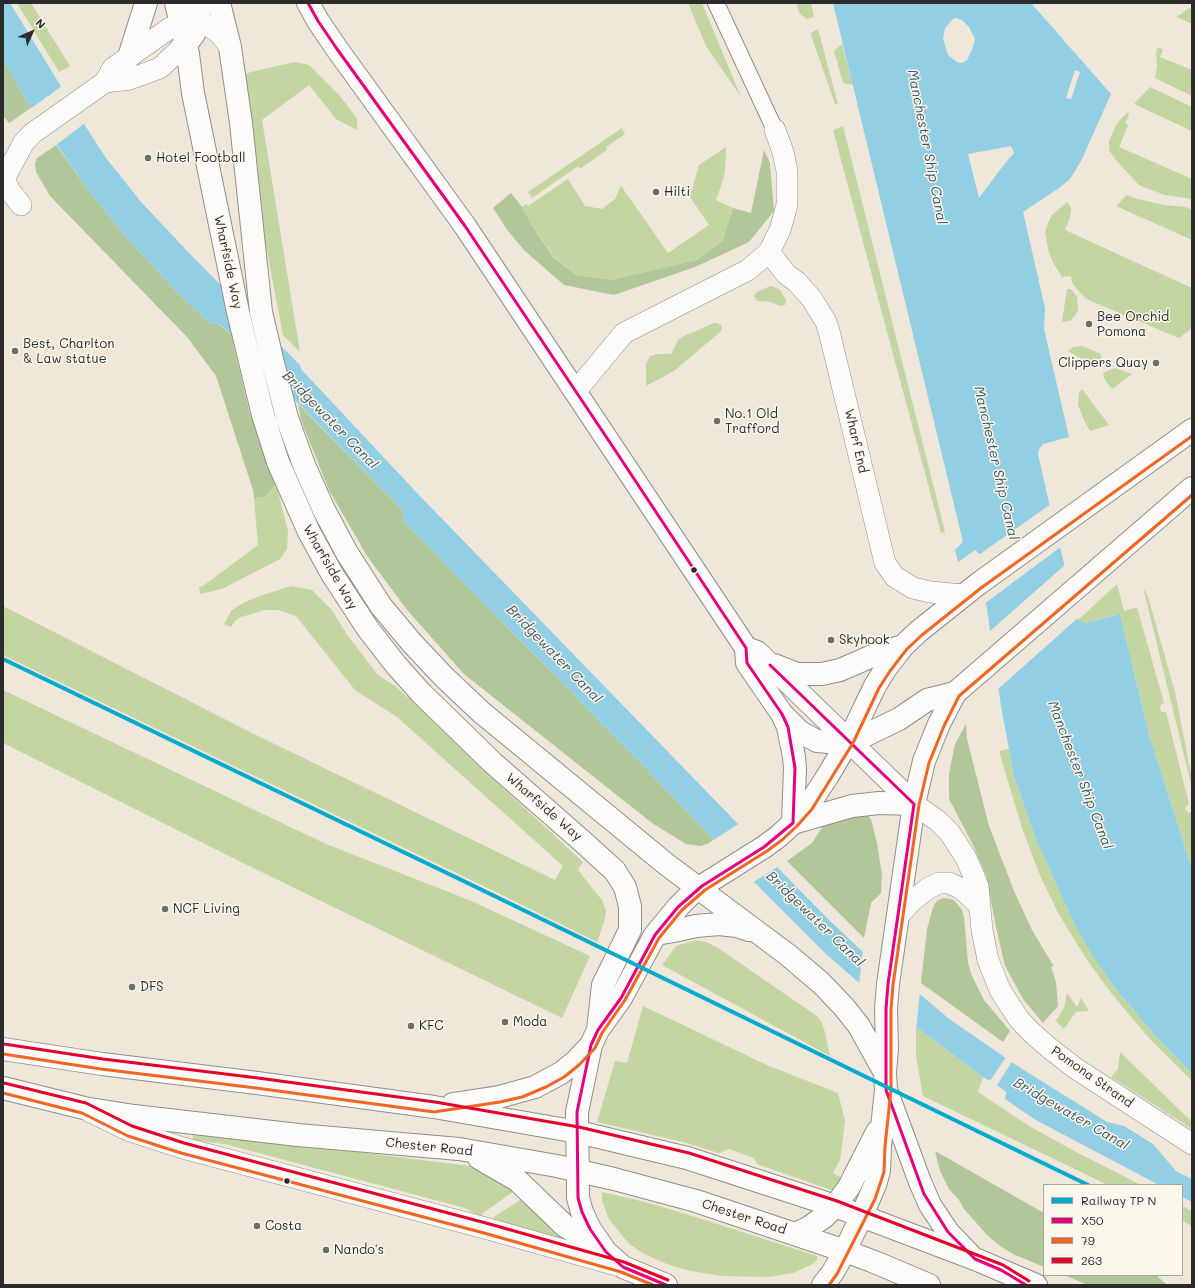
<!DOCTYPE html>
<style>
body{margin:0}
#map{position:relative;width:1195px;height:1288px;overflow:hidden;background:#eee7da;font-family:Mali,sans-serif}
canvas{display:block}
.frame{position:absolute;inset:0;border:4px solid #2b2b2b;pointer-events:none}
.legend{position:absolute;left:1043px;top:1184px;width:140px;height:92px;box-sizing:border-box;background:#fbf7ec;border:1px solid #a8a59f;margin:0;padding:5px 7px;list-style:none;font-size:12px;color:#2b2b2b}
.legend li{display:flex;align-items:center;gap:8px;height:20px}
.legend b{width:20px;border:1px solid #a8a59f}
.north{position:absolute;left:12px;top:12px;width:40px;height:40px;-webkit-text-stroke:3px #fbf7ec;paint-order:stroke;rotate:45deg;font-size:11px;font-weight:700;line-height:16px;text-align:center;color:#2b2b2b}
.north::after{content:'';display:block;margin:auto;width:14px;height:18px;background:#2b2b2b;clip-path:polygon(50% 0,100% 100%,50% 72%,0 100%)}
</style>
<div id="map">
<canvas width="1195" height="1288"></canvas>
<div class="frame"></div>
<ul class="legend">
<li><b style="height:5px;background:#00a9ce"></b>Railway TP N</li>
<li><b style="height:5px;background:#e5007d"></b>X50</li>
<li><b style="height:5px;background:#f26522"></b>79</li>
<li><b style="height:5px;background:#e4002b"></b>263</li>
</ul>
<div class="north">N</div>
</div>
<script>
const g = document.querySelector('canvas').getContext('2d');
g.lineJoin = 'round';
function fillPath(path, color) {
  g.fillStyle = color;
  g.fill(path, 'evenodd');
}
function poly(rows) {
  const path = new Path2D();
  for (const r of rows) {
    path.moveTo(r[0], r[1]);
    for (let i = 2; i < r.length; i += 2) path.lineTo(r[i], r[i + 1]);
  }
  return path;
}
function trace(path, color, width, dash) {
  g.strokeStyle = color;
  g.lineWidth = width;
  g.lineCap = dash ? 'butt' : 'round';
  g.setLineDash(dash || []);
  g.stroke(path);
}
function label(font, color, halo, rows, align = 'center') {
  g.font = font + ' Mali,sans-serif';
  g.lineWidth = 3;
  g.setLineDash([]);
  g.textBaseline = 'middle';
  g.strokeStyle = halo;
  g.fillStyle = color;
  for (const [text, x, y, turn = 0] of rows) {
    g.save();
    g.translate(x, y);
    g.rotate((+turn || 0) * Math.PI / 180);
    g.textAlign = isNaN(turn) ? turn : align;
    if (halo) g.strokeText(text, 0, 0);
    g.fillText(text, 0, 0);
    g.restore();
  }
}
const green = poly([
 [17,3,31,3,70,66,59,72],
 [688,3,702,3,741,97,706,46],
 [796,3,811,3,814,17,807,19,800,14],
 [1189,8,1192,10,1192,24,1177,17,1178,15,1180,15],
 [818,29,838,104,835,104,811,35,811,33],
 [842,44,853,85,843,83,834,51],
 [1158,47,1163,50,1160,57,1192,70,1192,96,1155,78,1157,66,1156,52],
 [294,62,309,65,339,95,357,118,357,130,336,119,309,85,262,120,300,352,283,335,265,240,243,74],
 [1150,87,1192,107,1192,131,1134,104],
 [1128,112,1129,115,1125,123,1128,125,1119,147,1192,179,1192,199,1165,195,1143,187,1138,184,1115,159,1109,150,1109,141,1117,123],
 [843,126,911,397,945,532,941,533,833,130],
 [622,128,625,134,606,147,607,150,580,169,578,166,532,198,528,192],
 [726,147,725,170,723,180,716,200,733,208,724,241,697,260,613,280,576,275,553,256,531,224,522,207,526,204,528,206,568,179,585,206,602,209,615,199,621,186,668,253,709,225,690,197,699,165],
 [1127,195,1137,199,1164,205,1185,207,1192,210,1192,240,1116,206],
 [1067,202,1071,207,1071,211,1069,220,1065,230,1192,288,1192,328,1179,338,1086,299,1072,283,1071,276,1062,277,1054,264,1049,253,1045,233,1048,223,1052,215],
 [772,286,780,290,786,300,785,305,780,306,771,302,758,301,756,300,754,296,757,292,768,287],
 [1067,289,1071,289,1077,297,1078,309,1076,314,1070,321,1062,322],
 [714,323,717,323,721,325,722,329,720,332,674,371,646,386,646,364,650,356,657,354,671,354,678,340,684,336],
 [1082,346,1101,354,1102,367,1080,358,1068,351,1073,347],
 [1115,368,1132,374,1112,389,1105,380,1103,373],
 [1082,389,1109,425,1090,431,1084,420,1078,405,1079,393],
 [276,484,288,531,287,549,280,559,222,589,200,594,199,587,203,586,258,545,254,498,265,497],
 [1117,584,1124,611,1137,607,1164,703,1161,704,1160,710,1162,712,1166,712,1189,804,1186,806,1185,809,1189,813,1191,812,1192,815,1192,869,1149,735,1120,614,1085,623,1078,620],
 [291,586,312,590,331,609,348,636,378,675,395,686,407,697,415,701,426,713,478,765,583,862,578,870,597,894,602,900,606,911,604,922,597,942,496,892,3,655,3,606,252,733,555,880,563,866,397,717,355,690,296,616,278,610,265,610,241,617,236,620,231,627,224,624,232,610,245,602,263,595],
 [1143,587,1148,597,1175,692,1192,779,1192,788],
 [3,690,326,844,469,900,590,956,562,1018,245,864,3,743],
 [1009,749,1014,776,1035,837,1073,921,1117,990,1153,1033,1192,1074,1192,1081,1148,1037,1112,994,1087,960,1058,913,1039,873,1022,828,999,751],
 [696,940,706,942,718,948,817,1016,821,1021,825,1032,830,1056,662,965,676,946],
 [1067,993,1077,1007,1081,998,1089,1011,1076,1012,1064,1029,1056,1021,1064,1008],
 [643,1006,769,1066,838,1093,845,1121,840,1160,833,1173,843,1179,834,1191,757,1164,754,1158,729,1149,719,1153,683,1142,597,1122,615,1061,627,1063],
 [916,1027,983,1077,978,1092,1029,1126,1078,1153,1141,1185,1108,1185,923,1096,916,1056],
 [1120,1052,1192,1122,1192,1129,1111,1077,1118,1069],
 [194,1132,470,1166,483,1170,517,1189,483,1213,481,1217,465,1208,225,1144,192,1140],
 [602,1192,645,1202,686,1214,817,1256,817,1260,811,1265,793,1273,768,1277,721,1276,686,1270,667,1264,644,1254,631,1245,625,1239,609,1219,602,1201],
 [525,1197,568,1241,492,1222,495,1216],
 [1182,1206,1192,1211,1192,1226,1182,1221]
]);
const forest = poly([
 [3,60,31,108,9,123,3,116],
 [56,145,89,191,127,238,177,292,209,323,219,324,231,335,250,414,276,484,265,497,254,498,253,490,216,376,187,337,50,196,36,172,35,164,37,158],
 [764,150,770,163,774,211,749,242,695,267,614,295,564,285,525,251,508,231,493,208,511,193,522,207,531,224,553,257,576,275,612,280,697,260,723,241,733,208,751,213],
 [298,404,402,509,404,522,638,760,714,840,707,844,700,846,686,844,652,823,464,674,408,611,367,556,329,490,301,420],
 [966,724,967,739,989,826,1014,891,1032,930,1053,965,1053,966,1051,967,1056,982,1058,1006,1043,1023,1023,999,1005,966,996,927,986,875,973,845,949,799,949,774,955,744],
 [866,813,871,819,877,843,882,875,881,893,871,903,864,938,787,861,812,843,823,826,837,817],
 [944,898,954,900,962,910,964,917,968,963,972,976,984,1000,1010,1031,1003,1042,921,983,927,929,932,911,934,905,938,900],
 [935,1151,1044,1213,1044,1267,1013,1254,1000,1246,987,1235,964,1209,959,1200,949,1189,940,1171],
 [1064,1275,1156,1275,1167,1285,1088,1285]
]);
const water = poly([
 [3,3,10,3,84,124,106,158,142,203,189,253,300,365,301,369,417,493,738,824,777,867,828,919,863,952,922,996,948,1018,971,1034,1016,1065,1107,1122,1124,1126,1153,1144,1176,1171,1192,1179,1192,1202,1182,1197,1182,1185,1159,1185,1034,1119,1005,1099,1006,1092,997,1085,983,1077,916,1027,857,981,827,955,754,882,638,760,404,522,402,509,220,324,209,323,177,292,127,238,89,191,31,108,3,60],
 [833,3,1031,3,1111,94,1082,159,1074,173,1068,181,1059,188,1023,212,1045,308,1044,329,1069,437,1043,444,1039,449,1038,454,1049,503,1078,620,1085,623,1120,614,1149,735,1192,869,1192,1074,1153,1033,1117,990,1093,956,1073,921,1035,837,1014,776,1001,706,979,554,975,550,958,562,955,550,963,542]
]);
const pier = poly([
 [956,18,962,20,969,27,975,39,972,50,967,60,962,63,957,62,948,55,943,39,945,28,953,19],
 [1075,70,1080,72,1071,99,1066,98],
 [62,86,85,123,55,146,30,109],
 [1011,146,1014,153,1006,162,979,198,968,154],
 [1051,504,1062,546,984,604,977,556],
 [1066,564,1079,617,997,690,989,632],
 [740,823,779,866,752,883,712,841],
 [863,949,920,992,916,1030,859,985],
 [1007,1056,1013,1060,996,1087,989,1082]
]);
const pedestrian = poly([
 [716,3,775,130]
]);
const minor = poly([
 [105,82,130,79,160,68,180,49],
 [21,205,10,191,4,179,24,142,33,133,105,82,113,68,170,28,195,21,208,25,220,34,230,47],
 [769,252,780,230,787,205,787,171,783,152,775,130],
 [575,392,624,333,748,270,769,252,786,274,797,282,812,299,826,322,829,331,885,563,895,577,913,588,930,592,963,595],
 [914,804,938,821,950,833,966,858,973,874,978,886,982,930,988,960,1000,990,1018,1018,1030,1031,1048,1047,1075,1068,1192,1144],
 [898,916,912,901,927,889,939,883,949,883,962,889,979,905],
 [89,1111,130,1131,183,1148,485,1228,623,1267]
]);
const tertiary = poly([
 [308,3,318,21,337,49,465,226,746,648,757,652,914,804],
 [746,648,747,663,782,714,800,732,817,741,829,742,849,740,866,735,899,719,927,700,955,693],
 [774,665,797,674,822,674,840,670,870,657,903,646],
 [783,716,788,727,794,757,795,768,793,823]
]);
const trunk = poly([
 [176,3,188,54,193,93,238,312,263,415,278,462,309,532,332,574,368,629,396,665,421,693,493,763,582,841,615,871,625,887,630,906,630,930,603,985,598,1030],
 [219,3,230,47,241,123,261,312,272,359,287,418,304,465,324,510,347,553,381,606,412,643,444,677,481,712,666,864,788,955,821,983,844,1007,859,1026,885,1073,886,1090,880,1146,879,1171,875,1185,862,1215,845,1251,833,1272,823,1285],
 [181,48,188,42,194,34,199,13,198,3],
 [129,57,146,3],
 [793,823,852,806,879,803,914,804],
 [656,934,674,931,696,926,719,924,737,926,749,930],
 [3,1049,102,1064,257,1083,434,1107,578,1132,687,1158,835,1206,975,1259,1036,1285],
 [885,1072,887,1049,886,1009,888,984,914,804,924,761,939,724,955,693,1192,488],
 [3,1088,84,1108,134,1116,298,1135,459,1149,557,1166,614,1179,696,1201,845,1251,872,1261,929,1285],
 [888,1095,920,1182,930,1205,948,1232,971,1256],
 [453,1104,499,1097,535,1087,561,1073,576,1061,591,1045],
 [479,1158,517,1180,565,1226,600,1248],
 [795,1234,808,1228,824,1217,835,1206,849,1187,877,1132],
 [666,1285,623,1267,606,1252,590,1229,582,1212,578,1198,578,1186,577,1112,591,1045,598,1030,621,998,655,935,678,907,690,895,702,886,764,847,779,836,793,823,808,806,827,777,849,740,875,686,886,668,903,646,919,631,978,584,1192,430]
]);
const bus1 = poly([
 [308,3,318,21,337,49,465,226,609,441,746,648,747,663,782,714,788,727,795,768,793,823,764,847,702,886,678,907,655,935,621,998,598,1030,591,1045,577,1112,578,1198,582,1212,590,1229,606,1252,623,1267,666,1285],
 [770,665,914,804,888,984,886,1009,886,1090,924,1194,948,1232,975,1259,1001,1270,1026,1285]
]);
const bus2 = poly([
 [3,1054,101,1069,256,1088,434,1112,500,1102,522,1097,546,1087,564,1077,579,1065,595,1048,602,1033,625,1000,659,938,682,910,705,890,767,851,782,840,797,826,812,809,853,743,879,688,890,671,907,649,922,635,981,588,1192,436],
 [3,1093,82,1113,128,1136,181,1153,484,1233,621,1272,653,1285],
 [829,1285,837,1274,875,1199,884,1172,885,1146,891,1090,891,1009,893,985,919,805,929,763,944,726,959,696,1192,495]
]);
const bus3 = poly([
 [4,1044,103,1059,258,1078,435,1102,579,1127,689,1153,837,1201,1003,1265,1029,1281],
 [4,1083,86,1103,132,1126,184,1143,486,1223,624,1262,668,1280]
]);
const rail1 = poly([
 [3,659,478,888,1088,1185]
]);
const markers = [
 [148,158,4,"#6f6d68"],
 [656,192,4,"#6f6d68"],
 [1089,324,4,"#6f6d68"],
 [15,351,4,"#6f6d68"],
 [1156,363,4,"#6f6d68"],
 [717,421,4,"#6f6d68"],
 [694,570,3.5,"#2b2b2b"],
 [831,640,4,"#6f6d68"],
 [165,909,4,"#6f6d68"],
 [132,987,4,"#6f6d68"],
 [505,1022,4,"#6f6d68"],
 [411,1026,4,"#6f6d68"],
 [287,1181,3.5,"#2b2b2b"],
 [257,1226,4,"#6f6d68"],
 [326,1250,4,"#6f6d68"]
];
const poiNames = [
 ["Hotel Football",156,158],
 ["Hilti",664,192],
 ["Bee Orchid",1097,317],
 ["Pomona",1097,332],
 ["Best, Charlton",23,344],
 ["& Law statue",23,359],
 ["Clippers Quay",1148,363,"right"],
 ["No.1 Old",725,414],
 ["Trafford",725,429],
 ["Skyhook",839,640],
 ["NCF Living",173,909],
 ["DFS",140,987],
 ["Moda",513,1022],
 ["KFC",419,1026],
 ["Costa",265,1226],
 ["Nando's",334,1250]
];
const streetNames = [
 ["Wharfside Way",228,262,78],
 ["Wharf End",856,441,77],
 ["Wharfside Way",330,567,60],
 ["Wharfside Way",544,807,41],
 ["Pomona Strand",1092,1077,35],
 ["Chester Road",429,1147,6],
 ["Chester Road",744,1217,18]
];
const waterNames = [
 ["Manchester Ship Canal",927,147,79],
 ["Bridgewater Canal",330,420,46],
 ["Manchester Ship Canal",996,463,77],
 ["Bridgewater Canal",554,654,46],
 ["Manchester Ship Canal",1080,775,69],
 ["Bridgewater Canal",815,919,44],
 ["Bridgewater Canal",1071,1114,30]
];
fillPath(green, '#c3d5a1');
fillPath(forest, '#b1c79a');
fillPath(water, '#92cfe4');
fillPath(pier, '#eee7da');
trace(pedestrian, '#928f89', 18);
trace(minor, '#928f89', 22);
trace(tertiary, '#928f89', 24);
trace(trunk, '#928f89', 24);
trace(pedestrian, '#fcfbf9', 16);
trace(minor, '#fcfbf9', 21);
trace(tertiary, '#fcfbf9', 22);
trace(trunk, '#fcfbf9', 22);
trace(bus1, '#e5007d', 3);
trace(bus2, '#f26522', 3);
trace(bus3, '#e4002b', 3);
trace(rail1, '#00a9ce', 4);
for (const [x, y, r, color] of markers) {
  const dot = new Path2D();
  dot.arc(x, y, r, 0, 2 * Math.PI);
  g.fillStyle = color;
  g.fill(dot);
  trace(dot, '#fbf7ec', 1.5);
}
label('13px', '#2b2b2b', '#fbf7ec', poiNames, 'left');
label('13px', '#2b2b2b', '#fbf7ec', streetNames);
label('italic 14px', '#3e5964', '#fbf7ec', waterNames);
</script>
